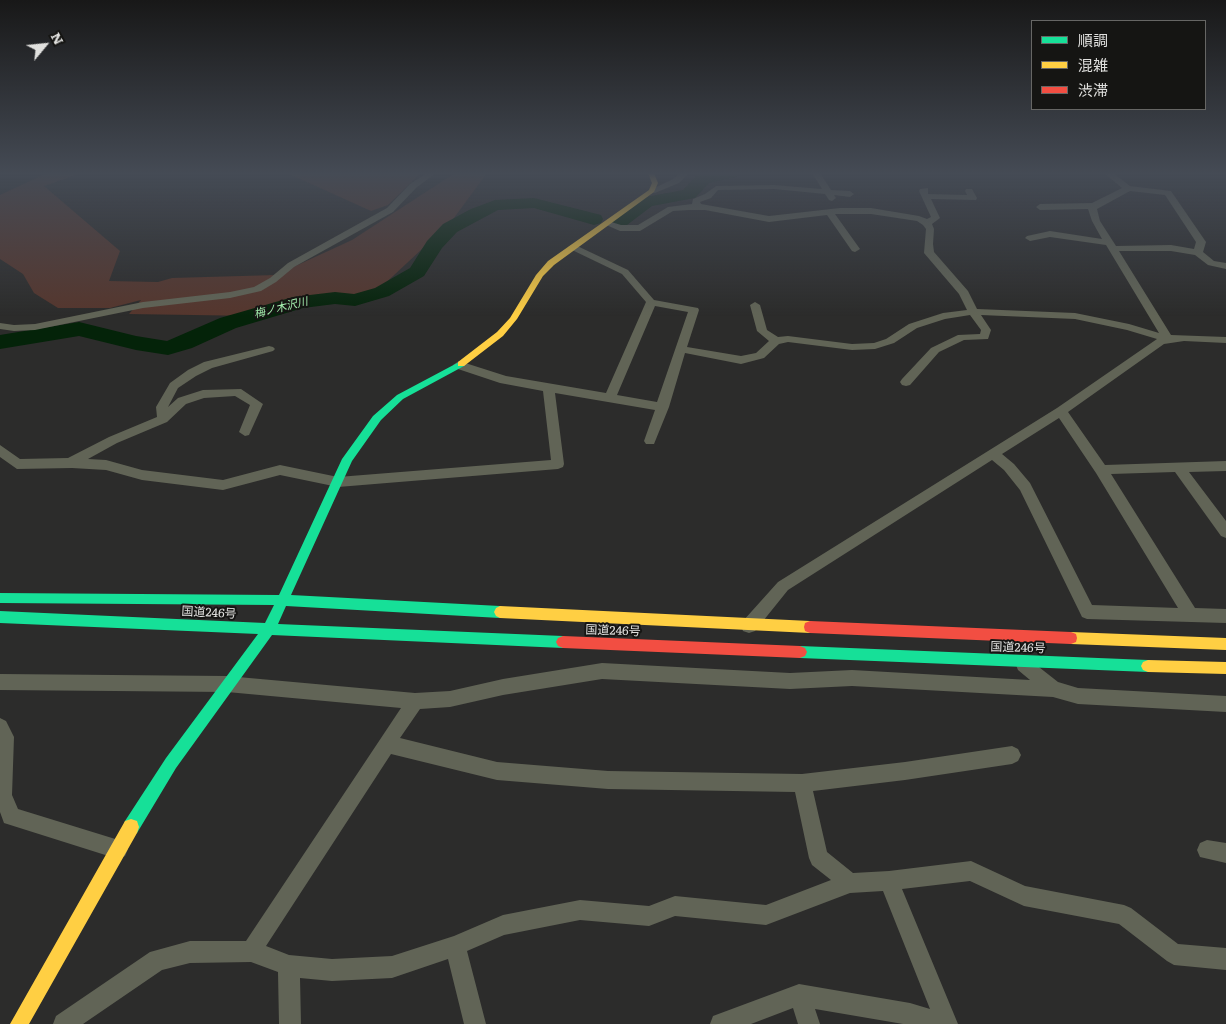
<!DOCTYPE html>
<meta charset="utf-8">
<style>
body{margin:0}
#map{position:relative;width:1226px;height:1024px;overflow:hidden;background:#2c2c2b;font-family:Literata,"Noto Sans JP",serif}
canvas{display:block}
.legend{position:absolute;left:1031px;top:20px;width:175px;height:90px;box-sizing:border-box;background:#151513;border:1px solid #666664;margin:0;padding:6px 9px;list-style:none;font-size:15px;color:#e0e0de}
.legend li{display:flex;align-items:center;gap:10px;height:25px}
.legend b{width:25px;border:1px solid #666664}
.north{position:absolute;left:20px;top:20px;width:50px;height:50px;-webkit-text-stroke:4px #151513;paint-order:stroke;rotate:62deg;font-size:14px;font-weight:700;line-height:20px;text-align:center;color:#e0e0de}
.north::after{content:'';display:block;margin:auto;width:18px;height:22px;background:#e0e0de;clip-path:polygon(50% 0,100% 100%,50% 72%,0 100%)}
</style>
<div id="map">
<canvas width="1226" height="1024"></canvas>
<ul class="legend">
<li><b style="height:6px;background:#16e098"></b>順調</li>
<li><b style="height:6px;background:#ffcf43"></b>混雑</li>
<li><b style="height:6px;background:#f24e42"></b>渋滞</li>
</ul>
<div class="north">N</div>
</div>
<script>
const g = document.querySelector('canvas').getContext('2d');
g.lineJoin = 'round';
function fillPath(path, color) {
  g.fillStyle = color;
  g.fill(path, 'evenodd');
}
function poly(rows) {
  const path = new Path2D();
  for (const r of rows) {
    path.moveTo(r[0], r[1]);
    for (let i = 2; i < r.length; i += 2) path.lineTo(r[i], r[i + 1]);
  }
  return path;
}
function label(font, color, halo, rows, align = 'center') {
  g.font = font + ' Literata,"Noto Sans JP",serif';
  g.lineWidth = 4;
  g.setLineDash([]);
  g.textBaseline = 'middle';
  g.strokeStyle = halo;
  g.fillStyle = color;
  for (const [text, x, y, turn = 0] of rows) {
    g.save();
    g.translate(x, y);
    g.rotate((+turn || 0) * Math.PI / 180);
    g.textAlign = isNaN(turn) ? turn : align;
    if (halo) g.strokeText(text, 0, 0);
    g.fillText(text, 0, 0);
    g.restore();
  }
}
const green = poly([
 [47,173,81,173,44,186,120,251,109,281,158,282,172,278,276,275,352,240,455,173,487,173,451,222,378,290,256,316,129,314,141,300,110,308,58,308,34,293,23,274,0,259,0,195],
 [287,173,421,173,388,205,371,211]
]);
const river = poly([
 [707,173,738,173,736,177,709,183,695,198,652,206,627,225,620,227,613,225,611,221,640,198,683,190,697,175,707,173],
 [534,198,601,215,603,219,601,223,594,225,534,208,498,210,457,232,442,248,424,276,389,296,355,306,335,304,303,308,236,328,192,348,168,355,136,350,79,336,0,349,0,335,79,322,136,336,167,341,220,318,293,297,335,292,354,294,375,288,410,268,427,241,443,224,471,209,495,200,534,198]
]);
const street = poly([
 [427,173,436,173,416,188,393,212,294,267,276,282,261,291,230,298,143,308,35,330,14,331,0,329,0,323,14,325,35,324,143,302,230,292,254,287,270,278,288,263,387,208,410,184,427,173],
 [680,173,689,173,679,183,655,193,648,191,673,179,680,173],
 [812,173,820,173,831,190,850,191,854,194,850,197,834,195,836,198,832,201,829,200,825,194,774,189,718,190,711,198,700,202,701,204,769,216,840,208,871,208,919,216,927,219,931,217,919,191,920,189,928,188,928,194,967,195,965,191,966,189,972,189,977,198,976,200,931,199,940,218,932,224,934,229,933,244,934,252,968,291,977,309,1075,313,1129,324,1159,333,1106,245,1050,237,1030,241,1025,238,1027,236,1050,231,1102,239,1092,221,1088,209,1040,210,1036,207,1040,204,1092,203,1122,188,1104,173,1113,173,1130,186,1171,191,1206,242,1203,252,1214,261,1226,263,1226,269,1208,265,1195,255,1171,251,1119,251,1171,335,1226,337,1226,343,1184,341,1164,344,1068,412,1105,465,1226,461,1226,471,1189,472,1226,521,1226,538,1221,536,1175,472,1111,474,1195,608,1226,609,1226,623,1087,619,1082,617,1020,490,1004,470,992,460,788,590,755,631,749,633,743,631,741,626,743,621,778,582,1057,408,1157,339,1127,330,1075,319,981,315,991,330,988,339,964,340,939,352,910,385,906,386,902,385,900,382,902,379,931,348,958,335,980,334,981,330,970,315,945,319,917,328,894,343,875,349,852,350,788,342,779,344,764,358,741,364,685,353,669,407,654,444,646,444,644,441,655,410,555,393,564,464,563,467,558,469,338,487,280,475,223,490,142,480,106,470,72,468,17,469,0,457,0,445,20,459,68,458,109,437,157,417,156,407,170,383,188,370,204,362,269,346,273,347,275,349,273,351,212,368,196,376,178,388,168,407,178,398,203,390,241,389,263,404,249,435,245,436,239,432,250,405,235,396,204,398,186,404,167,422,117,443,88,459,106,460,142,470,223,480,280,465,338,477,551,460,543,391,500,383,455,368,453,365,459,361,506,376,606,393,646,302,622,274,570,249,568,247,573,244,628,270,654,300,698,308,699,310,687,347,741,356,756,353,769,341,757,331,750,305,755,302,760,305,767,330,778,337,788,336,852,344,874,343,886,339,909,324,943,313,967,310,959,294,924,253,926,229,923,225,917,221,871,214,835,214,860,249,855,252,852,251,827,215,769,222,705,210,689,210,673,211,640,231,620,231,604,224,608,221,621,225,638,225,668,207,692,204,693,199,705,194,716,186,774,185,822,189,812,173],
 [1130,191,1165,195,1196,242,1194,249,1171,245,1116,246,1100,221,1097,209,1130,191],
 [655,306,688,312,657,402,617,395,655,306],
 [1059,418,1096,473,1178,608,1092,605,1030,483,1014,464,1002,454,1059,418],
 [1024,657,1030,660,1058,682,1078,688,1226,696,1226,712,1078,704,1053,697,852,686,790,689,602,679,503,695,450,707,420,709,400,738,497,762,608,771,802,774,905,762,1012,746,1018,749,1021,755,1018,761,1012,764,905,780,813,791,827,852,853,873,889,871,971,861,1025,886,1124,905,1131,908,1178,944,1226,948,1226,970,1174,965,1167,961,1119,924,1024,906,970,881,902,889,958,1024,903,1024,815,1009,820,1024,798,1024,793,1008,751,1024,710,1024,713,1016,799,984,910,1003,930,1009,883,891,850,893,766,925,675,916,649,926,580,920,504,935,467,951,486,1024,464,1024,448,959,392,978,332,981,300,978,301,1024,279,1024,278,972,251,962,190,963,162,970,83,1024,53,1024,56,1016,150,952,190,941,246,941,401,708,227,692,0,690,0,674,227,676,415,693,450,691,503,679,602,663,790,673,852,670,1030,680,1018,670,1016,665,1018,660,1024,657],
 [391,754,497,780,608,789,795,792,809,858,812,865,831,880,766,905,675,896,649,906,580,900,503,915,454,936,392,956,332,959,289,955,266,946,391,754],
 [0,718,6,721,14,737,12,795,18,809,125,842,128,849,125,856,118,859,4,823,0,812,0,718],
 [1207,840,1226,843,1226,863,1200,857,1197,850,1200,843,1207,840]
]);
const fast = poly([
 [461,361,466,364,464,366,403,399,381,420,352,461,291,595,500,606,504,608,506,612,504,616,500,618,286,606,278,624,563,636,568,638,570,642,568,646,563,648,272,635,176,768,137,833,131,835,125,833,123,827,125,821,166,758,258,634,0,623,0,611,265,623,274,605,0,603,0,593,279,595,342,459,373,416,397,395,461,361],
 [800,646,1148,660,1153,662,1155,666,1153,670,1148,672,800,658,795,656,793,652,795,648,800,646]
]);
const slow = poly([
 [648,173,654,173,658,183,654,192,554,265,543,276,517,319,503,336,464,366,458,366,458,362,497,332,510,318,536,275,548,261,649,190,652,183,648,173],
 [500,606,810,621,815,623,816,627,815,631,810,633,500,618,496,616,494,612,496,608,500,606],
 [1071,632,1226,638,1226,650,1071,644,1066,642,1065,638,1066,634,1071,632],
 [1148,660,1226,662,1226,674,1148,672,1143,670,1141,666,1143,662,1148,660],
 [131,819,137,821,139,827,137,833,29,1024,10,1024,125,821,131,819]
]);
const jam = poly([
 [810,621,1071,632,1076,634,1077,638,1076,642,1071,644,810,633,805,631,804,627,805,623,810,621],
 [563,636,800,646,805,648,807,652,805,656,800,658,563,648,558,646,556,642,558,638,563,636]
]);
const farWaternames = [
 ["梅ノ木沢川",281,308,-14]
];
const streetNames = [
 ["国道246号",209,613,3],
 ["国道246号",613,631,2],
 ["国道246号",1018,648,2]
];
fillPath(green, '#55362d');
fillPath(river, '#042309');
fillPath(street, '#616456');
fillPath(fast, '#16e098');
fillPath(slow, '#ffcf43');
fillPath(jam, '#f24e42');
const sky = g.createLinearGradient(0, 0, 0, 316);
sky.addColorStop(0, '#181818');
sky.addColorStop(0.55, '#454b55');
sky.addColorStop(1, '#454b5500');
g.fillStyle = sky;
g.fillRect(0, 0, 1226, 316);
label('italic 11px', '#a1ebab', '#151513', farWaternames);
label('12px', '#e0e0de', '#151513', streetNames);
</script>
